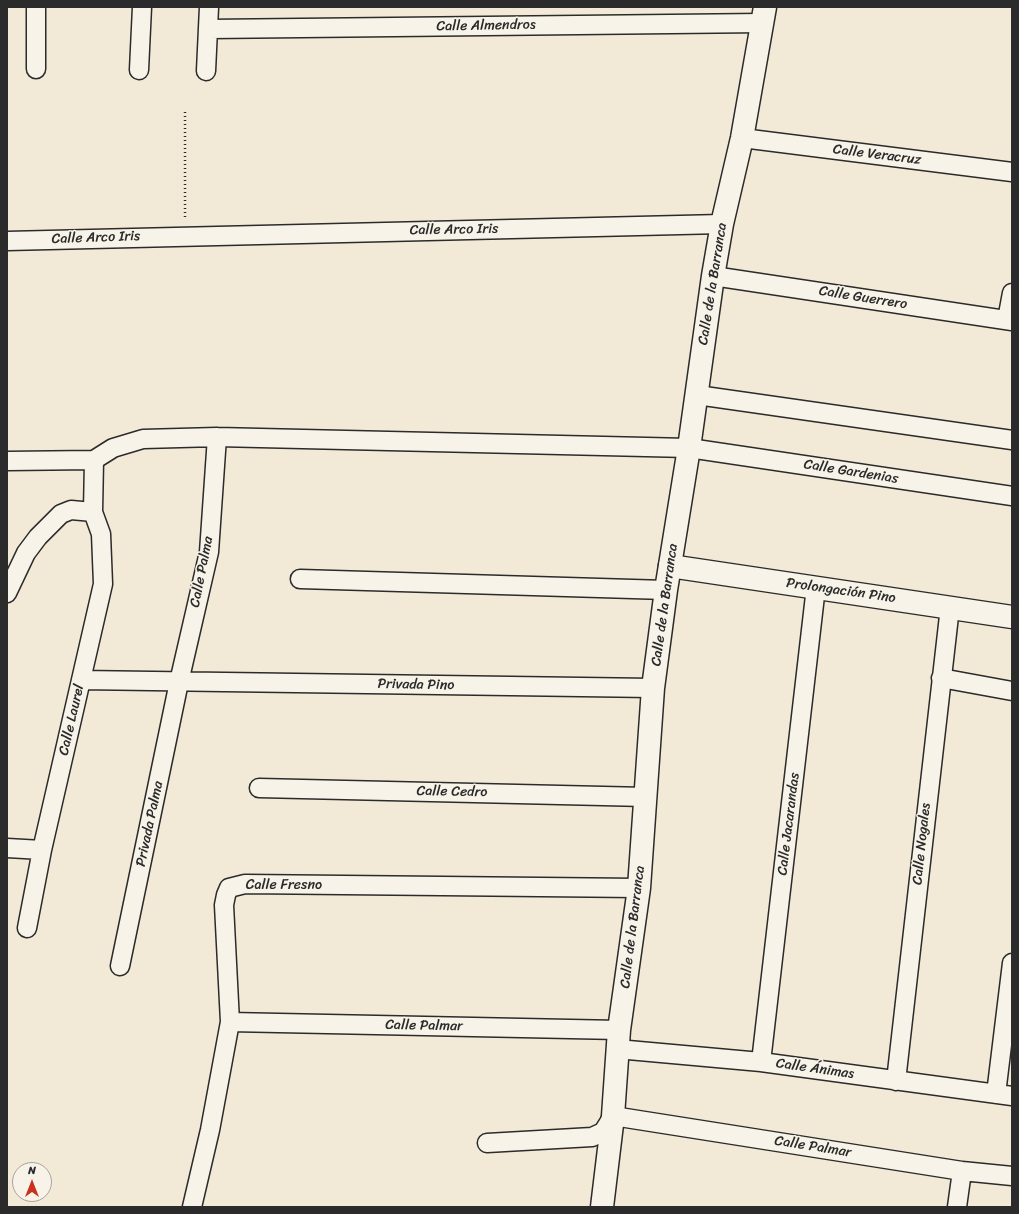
<!DOCTYPE html>
<meta charset="utf-8">
<style>
body{margin:0}
#map{position:relative;width:1019px;height:1214px;overflow:hidden;background:#f3e9d7;font-family:Sriracha,sans-serif}
canvas{display:block}
.frame{position:absolute;inset:0;border:8px solid #2b2b2b;pointer-events:none}
.north{position:absolute;left:12px;top:1162px;width:40px;height:40px;box-sizing:border-box;background:#f7f3e8;border:1px solid #a5a39c;border-radius:50%;rotate:0deg;font-size:11px;font-weight:700;line-height:16px;text-align:center;color:#2b2b2b}
.north::after{content:'';display:block;margin:auto;width:14px;height:18px;background:#c8321e;clip-path:polygon(50% 0,100% 100%,50% 72%,0 100%)}
</style>
<div id="map">
<canvas width="1019" height="1214"></canvas>
<div class="frame"></div>
<div class="north">N</div>
</div>
<script>
const g = document.querySelector('canvas').getContext('2d');
g.lineJoin = 'round';
function poly(rows) {
  const path = new Path2D();
  for (const r of rows) {
    path.moveTo(r[0], r[1]);
    for (let i = 2; i < r.length; i += 2) path.lineTo(r[i], r[i + 1]);
  }
  return path;
}
function trace(path, color, width, dash) {
  g.strokeStyle = color;
  g.lineWidth = width;
  g.lineCap = dash ? 'butt' : 'round';
  g.setLineDash(dash || []);
  g.stroke(path);
}
function label(font, color, halo, rows, align = 'center') {
  g.font = font + ' Sriracha,sans-serif';
  g.lineWidth = 3;
  g.setLineDash([]);
  g.textBaseline = 'middle';
  g.strokeStyle = halo;
  g.fillStyle = color;
  for (const [text, x, y, turn = 0] of rows) {
    g.save();
    g.translate(x, y);
    g.rotate((+turn || 0) * Math.PI / 180);
    g.textAlign = isNaN(turn) ? turn : align;
    if (halo) g.strokeText(text, 0, 0);
    g.fillText(text, 0, 0);
    g.restore();
  }
}
const path = poly([
 [185,217,185,109]
]);
const minor = poly([
 [36,7,36,69],
 [209,29,763,23],
 [139,70,142,7],
 [206,71,209,7],
 [742,138,1012,172],
 [7,241,722,224],
 [713,276,1012,321],
 [1007,320,1012,293],
 [697,395,1012,440],
 [7,461,94,460,113,448,143,439,217,437,689,448,1012,496],
 [300,579,666,590],
 [7,593,26,553,38,537,61,514,71,510,93,512,94,460],
 [941,678,1012,691],
 [81,680,653,688],
 [259,788,646,797],
 [7,848,42,850],
 [27,928,42,850,103,584,101,534,93,512],
 [120,966,179,682,209,552,217,437],
 [230,1022,619,1030],
 [617,1049,761,1062,1012,1096],
 [761,1062,816,587],
 [896,1081,950,607],
 [996,1094,1012,963],
 [487,1143,592,1137,603,1132,613,1116,962,1171,1012,1176],
 [192,1207,210,1130,230,1022,224,905,226,895,229,888,245,884,639,888],
 [957,1207,962,1171]
]);
const tertiary = poly([
 [670,566,1012,617]
]);
const secondary = poly([
 [602,1207,613,1116,619,1030,639,888,653,688,666,590,689,448,713,276,722,224,742,138,765,7]
]);
const streetNames = [
 ["Calle Almendros",486,26,-1],
 ["Calle Veracruz",877,155,7],
 ["Calle Arco Iris",454,230,-1],
 ["Calle Arco Iris",96,238,-2],
 ["Calle de la Barranca",713,284,-81],
 ["Calle Guerrero",863,298,9],
 ["Calle Gardenias",851,472,9],
 ["Calle Palma",202,572,-79],
 ["Prolongación Pino",841,591,8],
 ["Calle de la Barranca",665,605,-82],
 ["Privada Pino",416,685,1],
 ["Calle Laurel",72,720,-77],
 ["Calle Cedro",452,792,1],
 ["Privada Palma",150,824,-78],
 ["Calle Jacarandas",789,824,-83],
 ["Calle Nogales",922,844,-84],
 ["Calle Fresno",284,885],
 ["Calle de la Barranca",633,927,-83],
 ["Calle Palmar",424,1026,1],
 ["Calle Ánimas",815,1069,8],
 ["Calle Palmar",813,1147,9]
];
trace(minor, '#2b2b2b', 21);
trace(tertiary, '#2b2b2b', 25);
trace(secondary, '#2b2b2b', 25);
trace(path, '#2b2b2b', 2.5, [1, 3]);
trace(minor, '#f7f3e8', 18);
trace(tertiary, '#f7f3e8', 22);
trace(secondary, '#f7f3e8', 22);
label('14px', '#2b2b2b', '#f7f3e8', streetNames);
</script>
